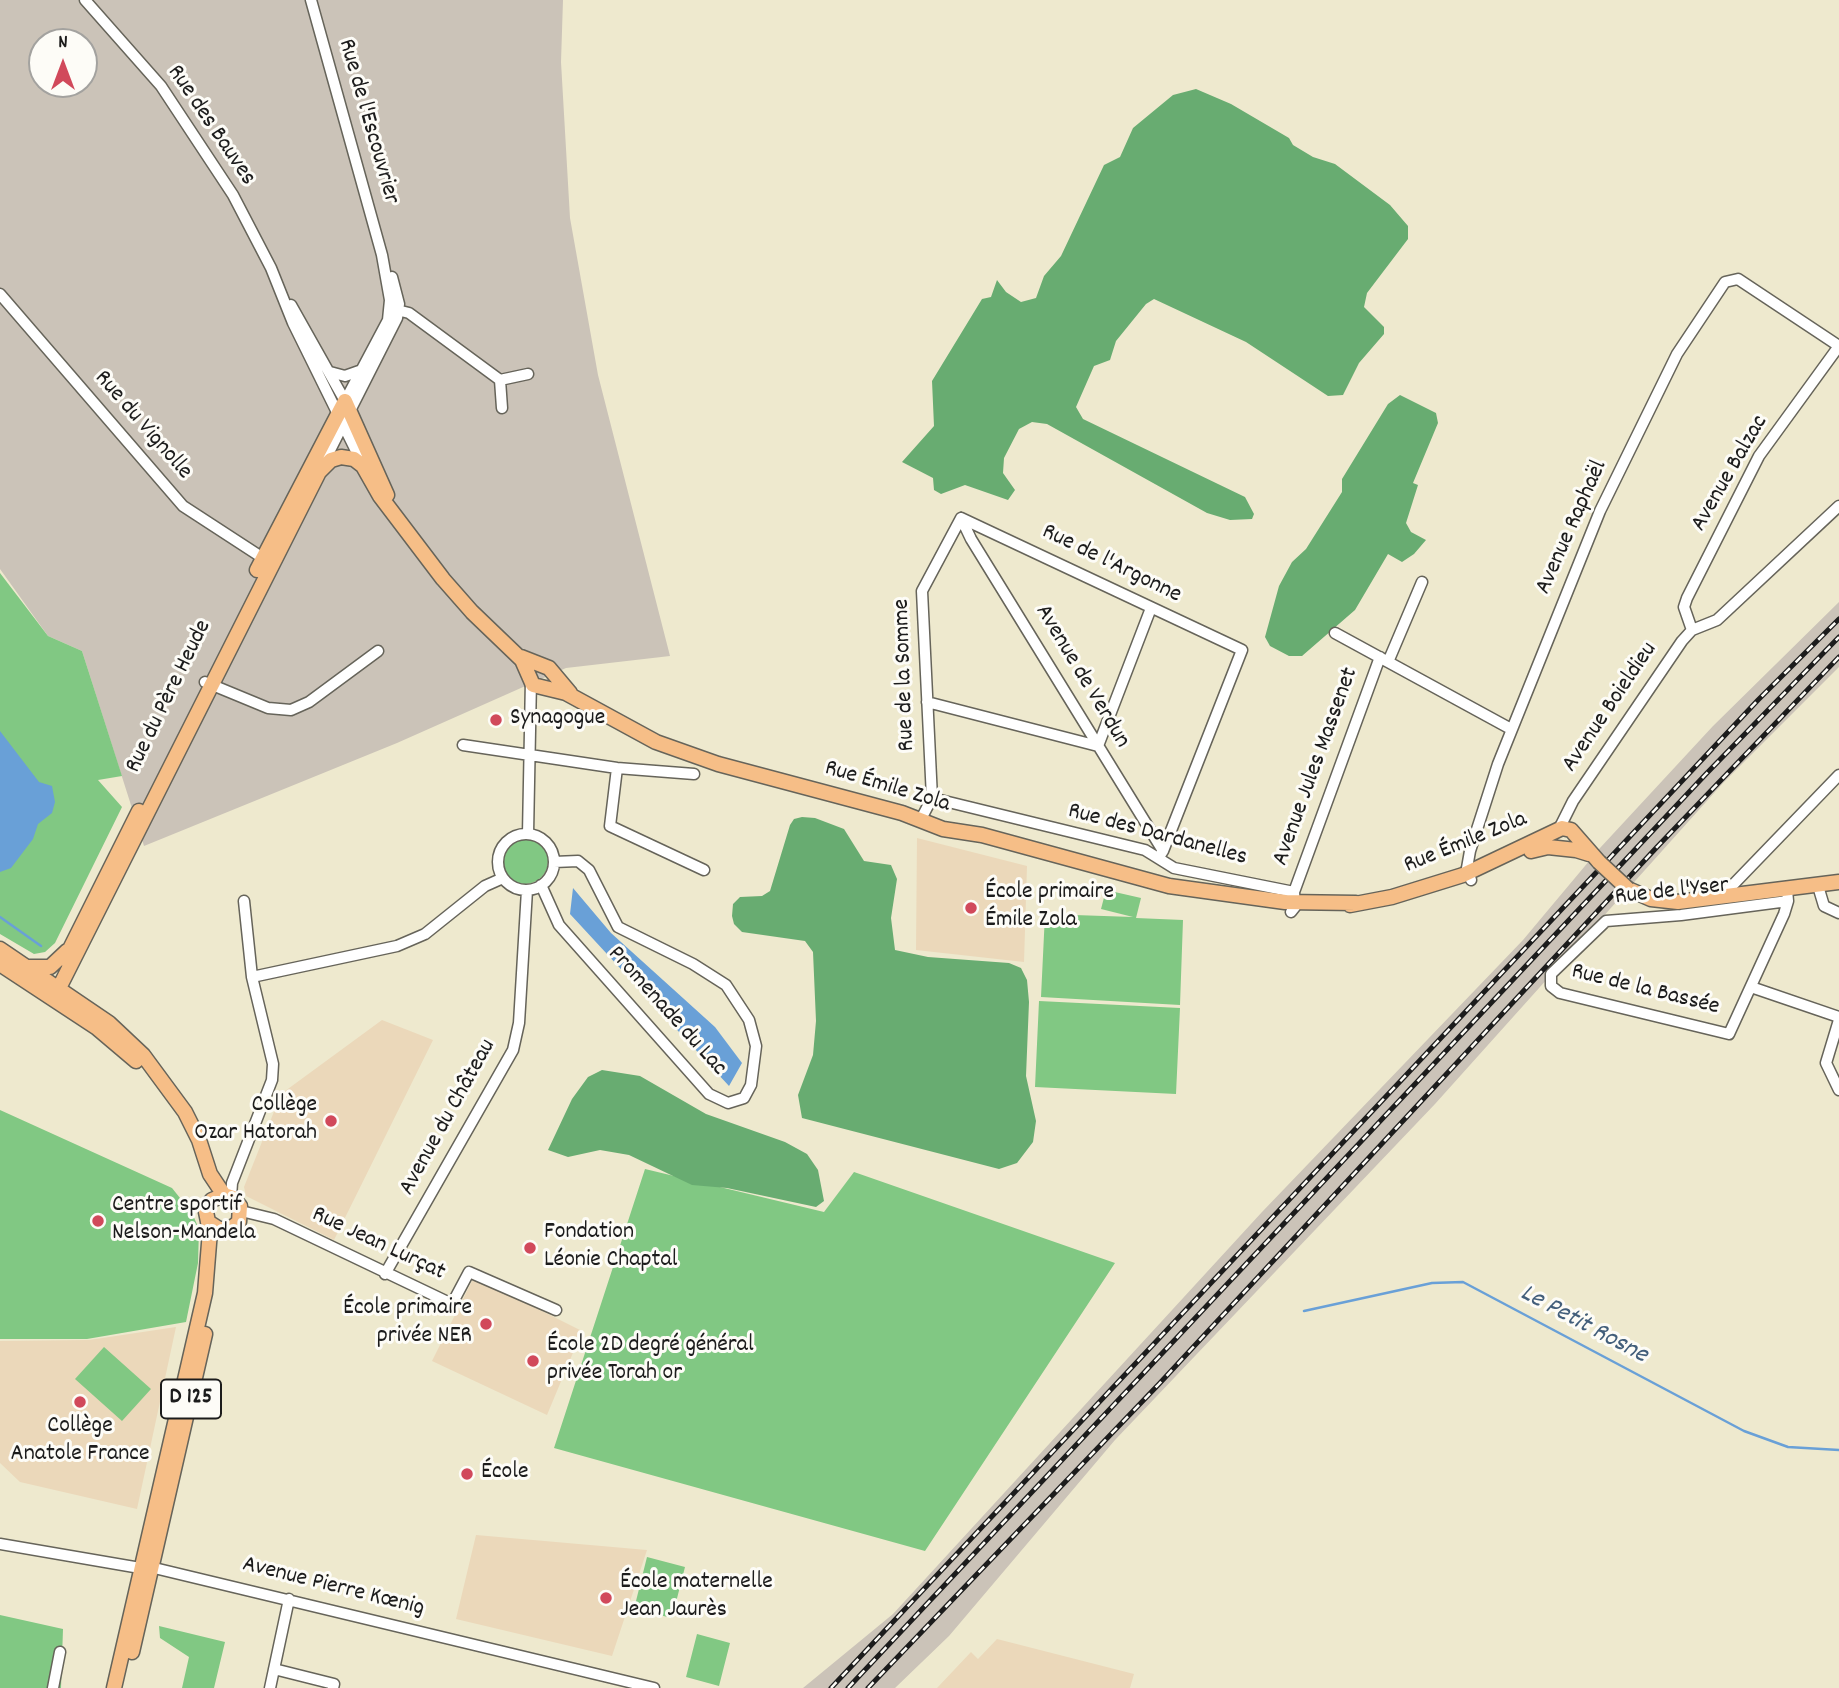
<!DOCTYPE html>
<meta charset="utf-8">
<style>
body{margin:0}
#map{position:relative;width:1839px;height:1688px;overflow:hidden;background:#eee9ce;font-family:Dekko,sans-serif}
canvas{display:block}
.north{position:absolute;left:28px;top:28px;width:70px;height:70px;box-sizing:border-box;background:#fdfcf7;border:2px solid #a3a29f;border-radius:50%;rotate:0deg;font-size:19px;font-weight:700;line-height:28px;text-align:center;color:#1c1c1c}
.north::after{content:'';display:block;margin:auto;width:24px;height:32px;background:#d1495b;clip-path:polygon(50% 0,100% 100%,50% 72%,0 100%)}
</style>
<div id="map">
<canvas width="1839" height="1688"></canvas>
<div class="north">N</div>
</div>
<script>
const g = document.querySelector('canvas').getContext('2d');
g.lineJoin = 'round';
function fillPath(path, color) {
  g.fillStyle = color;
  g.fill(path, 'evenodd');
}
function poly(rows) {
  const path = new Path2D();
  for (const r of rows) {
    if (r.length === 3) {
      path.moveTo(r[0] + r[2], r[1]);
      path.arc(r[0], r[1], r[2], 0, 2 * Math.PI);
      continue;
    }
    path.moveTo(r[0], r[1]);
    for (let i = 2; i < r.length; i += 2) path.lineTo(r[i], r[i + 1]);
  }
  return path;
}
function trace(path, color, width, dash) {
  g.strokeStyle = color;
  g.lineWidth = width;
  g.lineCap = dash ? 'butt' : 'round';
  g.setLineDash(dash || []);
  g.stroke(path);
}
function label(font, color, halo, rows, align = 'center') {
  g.font = font + ' Dekko,sans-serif';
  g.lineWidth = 6;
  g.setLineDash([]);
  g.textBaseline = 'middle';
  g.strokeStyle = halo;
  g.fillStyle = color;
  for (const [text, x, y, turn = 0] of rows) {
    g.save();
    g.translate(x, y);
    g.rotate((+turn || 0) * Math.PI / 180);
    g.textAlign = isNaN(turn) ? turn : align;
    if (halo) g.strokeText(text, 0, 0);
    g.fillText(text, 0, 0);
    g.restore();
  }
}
const built = poly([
 [917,838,1027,866,1024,962,916,950],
 [382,1020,433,1040,334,1240,246,1196,244,1187,281,1094],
 [474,1277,582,1331,547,1415,432,1361],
 [176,1327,137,1509,20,1482,0,1463,0,1341,89,1340],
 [476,1535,647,1550,612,1656,456,1619],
 [997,1639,1134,1674,1130,1688,937,1688,971,1652,978,1659]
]);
const industrial = poly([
 [0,0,563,0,561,62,570,218,598,375,670,656,566,668,397,743,144,846,82,651,48,636,0,569],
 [42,42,84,42,84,84,42,84],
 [1839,602,1839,667,1723,783,1435,1104,1115,1440,949,1636,895,1688,803,1688,893,1614,1262,1212,1523,940,1600,848,1713,726]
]);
const green = poly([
 [0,573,48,636,82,651,122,776,98,780,122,807,55,943,45,952,34,954,0,934],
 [525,861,23],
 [1106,890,1141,898,1136,918,1183,920,1180,1005,1041,997,1045,914,1133,917,1101,909],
 [1039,1001,1180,1008,1176,1094,1035,1087],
 [0,1110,172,1188,192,1213,199,1229,198,1263,186,1322,87,1339,0,1339],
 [645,1169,824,1212,854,1172,1115,1263,925,1551,554,1448],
 [104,1347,151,1389,122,1421,75,1379],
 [647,1557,685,1567,672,1618,634,1609],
 [0,1615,63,1629,61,1688,0,1688],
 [159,1626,225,1642,214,1688,182,1688,189,1657,160,1638],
 [697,1634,730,1643,719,1686,686,1677]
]);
const forest = poly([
 [1196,89,1231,104,1289,138,1293,145,1313,157,1335,164,1390,205,1408,226,1408,239,1367,293,1364,307,1384,327,1384,334,1359,363,1343,395,1328,396,1246,342,1154,299,1146,304,1116,341,1110,360,1094,366,1076,407,1083,419,1245,497,1254,514,1252,519,1230,520,1207,513,1047,424,1032,422,1019,429,1004,458,1003,473,1015,490,1008,500,965,485,941,494,934,490,933,478,902,462,934,426,932,381,982,299,991,297,997,280,1006,292,1021,302,1036,298,1044,276,1061,256,1104,165,1120,157,1133,128,1173,95],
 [1400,395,1436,413,1438,423,1413,483,1418,485,1406,523,1411,532,1426,540,1414,554,1402,562,1388,554,1355,610,1302,656,1289,656,1270,646,1265,637,1279,586,1292,562,1306,549,1342,492,1342,479,1388,404],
 [802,817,815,818,844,829,864,861,891,865,897,879,891,918,895,950,928,957,1009,963,1021,968,1027,980,1029,1002,1026,1076,1036,1121,1033,1142,1017,1163,999,1169,802,1118,798,1095,813,1055,816,1021,813,952,805,941,742,932,734,924,732,916,733,904,740,897,762,896,770,891,790,825,794,819],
 [602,1070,640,1076,706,1114,785,1142,807,1154,818,1170,824,1201,816,1207,727,1188,692,1185,629,1155,600,1150,568,1157,548,1150,572,1099,588,1077]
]);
const water = poly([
 [0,731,39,782,52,786,55,802,52,813,38,824,33,839,11,868,0,872],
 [573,888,611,933,715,1027,742,1063,729,1086,570,914]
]);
const stream = poly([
 [0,917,41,946],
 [1304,1311,1432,1283,1463,1282,1744,1431,1788,1447,1839,1450]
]);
const minor = poly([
 [85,0,161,86,233,195,271,268,293,323,362,463],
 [311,0,382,255,390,300,388,320,345,401],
 [0,294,183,506,269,562],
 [291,305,345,401],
 [393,309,409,313,500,380,528,374],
 [330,372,345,376,362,370],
 [500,380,502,408],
 [322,466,397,318,399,304,392,277],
 [961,518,1242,650,1163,851],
 [961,518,971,539,1163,851,1161,854],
 [1692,630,1684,607,1687,598,1759,456,1839,346],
 [1335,633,1511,729],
 [1388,662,1422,582],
 [205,682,268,708,291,710,309,702,378,651],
 [927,702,1098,746,1151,608],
 [463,745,617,768,694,774],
 [617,768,610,826,704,870],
 [932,798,1145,850,1174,868,1294,892,1295,907,1291,912],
 [920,821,932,798,922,591,961,518],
 [1559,829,1573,801,1682,641,1692,630,1717,620,1839,506],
 [528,834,531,679],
 [526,862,28],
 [1471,880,1467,868,1470,851,1498,764,1600,511,1677,354,1725,282,1738,279,1839,346],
 [541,885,559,925,709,1094,728,1103,744,1098,751,1085,756,1046,749,1020,726,985,693,964,618,927,589,870,578,861,554,862],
 [1818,886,1824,906,1839,913],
 [1787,890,1788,901,1784,914,1729,1034,1560,993,1551,986,1551,974,1606,921,1681,915,1788,901],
 [1294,892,1380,657],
 [1725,897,1727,891,1839,775],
 [252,977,397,946,425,934,485,886,503,878],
 [1751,987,1839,1017],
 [1839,1020,1826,1063,1839,1090],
 [231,1197,232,1183,272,1080,273,1064,252,977,244,901],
 [241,1211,274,1219,452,1304,469,1272,556,1310],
 [385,1274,513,1050,519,1023,527,890],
 [0,1544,146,1569],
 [146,1566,654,1688],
 [274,1669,334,1684,333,1688],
 [53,1688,60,1652],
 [270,1688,289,1599]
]);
const major = poly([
 [345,401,387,495],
 [257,570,345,401],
 [521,657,549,668,570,693],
 [1531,851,1548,847,1576,850,1589,854],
 [1628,889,1651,899,1678,902,1839,882],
 [1350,905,1392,897,1463,875,1562,828,1571,830,1599,862],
 [0,949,109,1023,143,1055,185,1112,199,1140,210,1174,224,1195],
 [65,959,139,811],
 [0,964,97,1028,136,1061],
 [28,967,50,967,67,951],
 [59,988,319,472,331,460,341,457,354,459,363,466,380,496,443,579,472,612,522,660,533,685,566,693,656,742,718,764,902,813,943,829,982,835,1169,886,1285,902,1356,903],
 [132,1652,205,1334],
 [114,1688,205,1293,210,1231,206,1212,207,1206,212,1200,224,1195,233,1198,240,1206,239,1222,230,1229,219,1229,208,1222]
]);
const rail = poly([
 [831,1688,1758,700,1839,619],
 [848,1688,1706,774,1839,637],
 [868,1688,1159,1384,1657,847,1839,657]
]);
const majorBridge = poly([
 [1599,862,1628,889]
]);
const markers = [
 [496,720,7,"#d1495b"],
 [971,908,7,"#d1495b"],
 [331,1121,7,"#d1495b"],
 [98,1221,7,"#d1495b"],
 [530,1248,7,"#d1495b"],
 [486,1324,7,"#d1495b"],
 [533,1361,7,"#d1495b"],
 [80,1402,7,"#d1495b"],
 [467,1474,7,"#d1495b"],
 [606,1598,7,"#d1495b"]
];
const shields = [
 [191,1399,60]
];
const shieldNames = [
 ["D 125",191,1399]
];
const streetNames = [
 ["Rue de l'Escouvrier",367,122,74],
 ["Rue des Bauves",210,126,56],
 ["Rue du Vignolle",142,426,49],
 ["Avenue Balzac",1731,474,-60],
 ["Avenue Raphaël",1573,528,-66],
 ["Rue de l'Argonne",1111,565,26],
 ["Rue de la Somme",906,675,-92],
 ["Avenue de Verdun",1081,677,59],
 ["Rue du Père Heude",170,697,-64],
 ["Avenue Boieldieu",1611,708,-56],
 ["Avenue Jules Massenet",1317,767,-70],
 ["Rue Émile Zola",887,788,17],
 ["Rue des Dardanelles",1157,836,15],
 ["Rue Émile Zola",1466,844,-22],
 ["Rue de l'Yser",1672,893,-6],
 ["Rue de la Bassée",1645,991,14],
 ["Promenade du Lac",666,1012,48],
 ["Avenue du Château",449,1118,-61],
 ["Rue Jean Lurçat",378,1245,25],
 ["Avenue Pierre Kœnig",333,1588,14]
];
const poiNames = [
 ["Synagogue",510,720],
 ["École primaire",985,894],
 ["Émile Zola",985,922],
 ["Collège",317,1107,"right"],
 ["Ozar Hatorah",317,1135,"right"],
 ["Centre sportif",112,1207],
 ["Nelson-Mandela",112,1235],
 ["Fondation",544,1234],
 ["Léonie Chaptal",544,1262],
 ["École primaire",472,1310,"right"],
 ["privée NER",472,1338,"right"],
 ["École 2D degré général",547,1347],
 ["privée Torah or",547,1375],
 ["Collège",80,1428,"center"],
 ["Anatole France",80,1456,"center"],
 ["École",481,1474],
 ["École maternelle",620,1584],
 ["Jean Jaurès",620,1612]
];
const waterNames = [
 ["Le Petit Rosne",1583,1326,28]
];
fillPath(built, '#ebd8ba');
fillPath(industrial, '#cbc3b8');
fillPath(green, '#81c883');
fillPath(forest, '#68ac71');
fillPath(water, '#69a0d7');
trace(stream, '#69a0d7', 2.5);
trace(minor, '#66645a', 13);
trace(major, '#66645a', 17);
trace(minor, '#fff', 10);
trace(major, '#f6be87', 14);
trace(rail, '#1c1c1c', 5);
trace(rail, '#fdfcf7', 2.5, [8]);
trace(majorBridge, '#66645a', 17, []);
trace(majorBridge, '#f6be87', 14);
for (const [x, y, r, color] of markers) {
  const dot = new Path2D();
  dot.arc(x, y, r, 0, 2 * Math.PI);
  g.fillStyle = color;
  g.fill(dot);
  trace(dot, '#fdfcf7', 2.5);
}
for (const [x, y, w] of shields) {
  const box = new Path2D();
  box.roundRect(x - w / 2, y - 19.5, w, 39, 5);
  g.fillStyle = '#fdfcf7';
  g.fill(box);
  trace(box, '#1c1c1c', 2);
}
label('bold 23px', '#1c1c1c', null, shieldNames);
label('24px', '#1c1c1c', '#fdfcf7', streetNames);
label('24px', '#1c1c1c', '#fdfcf7', poiNames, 'left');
label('italic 26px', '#425e7a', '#fdfcf7', waterNames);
</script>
